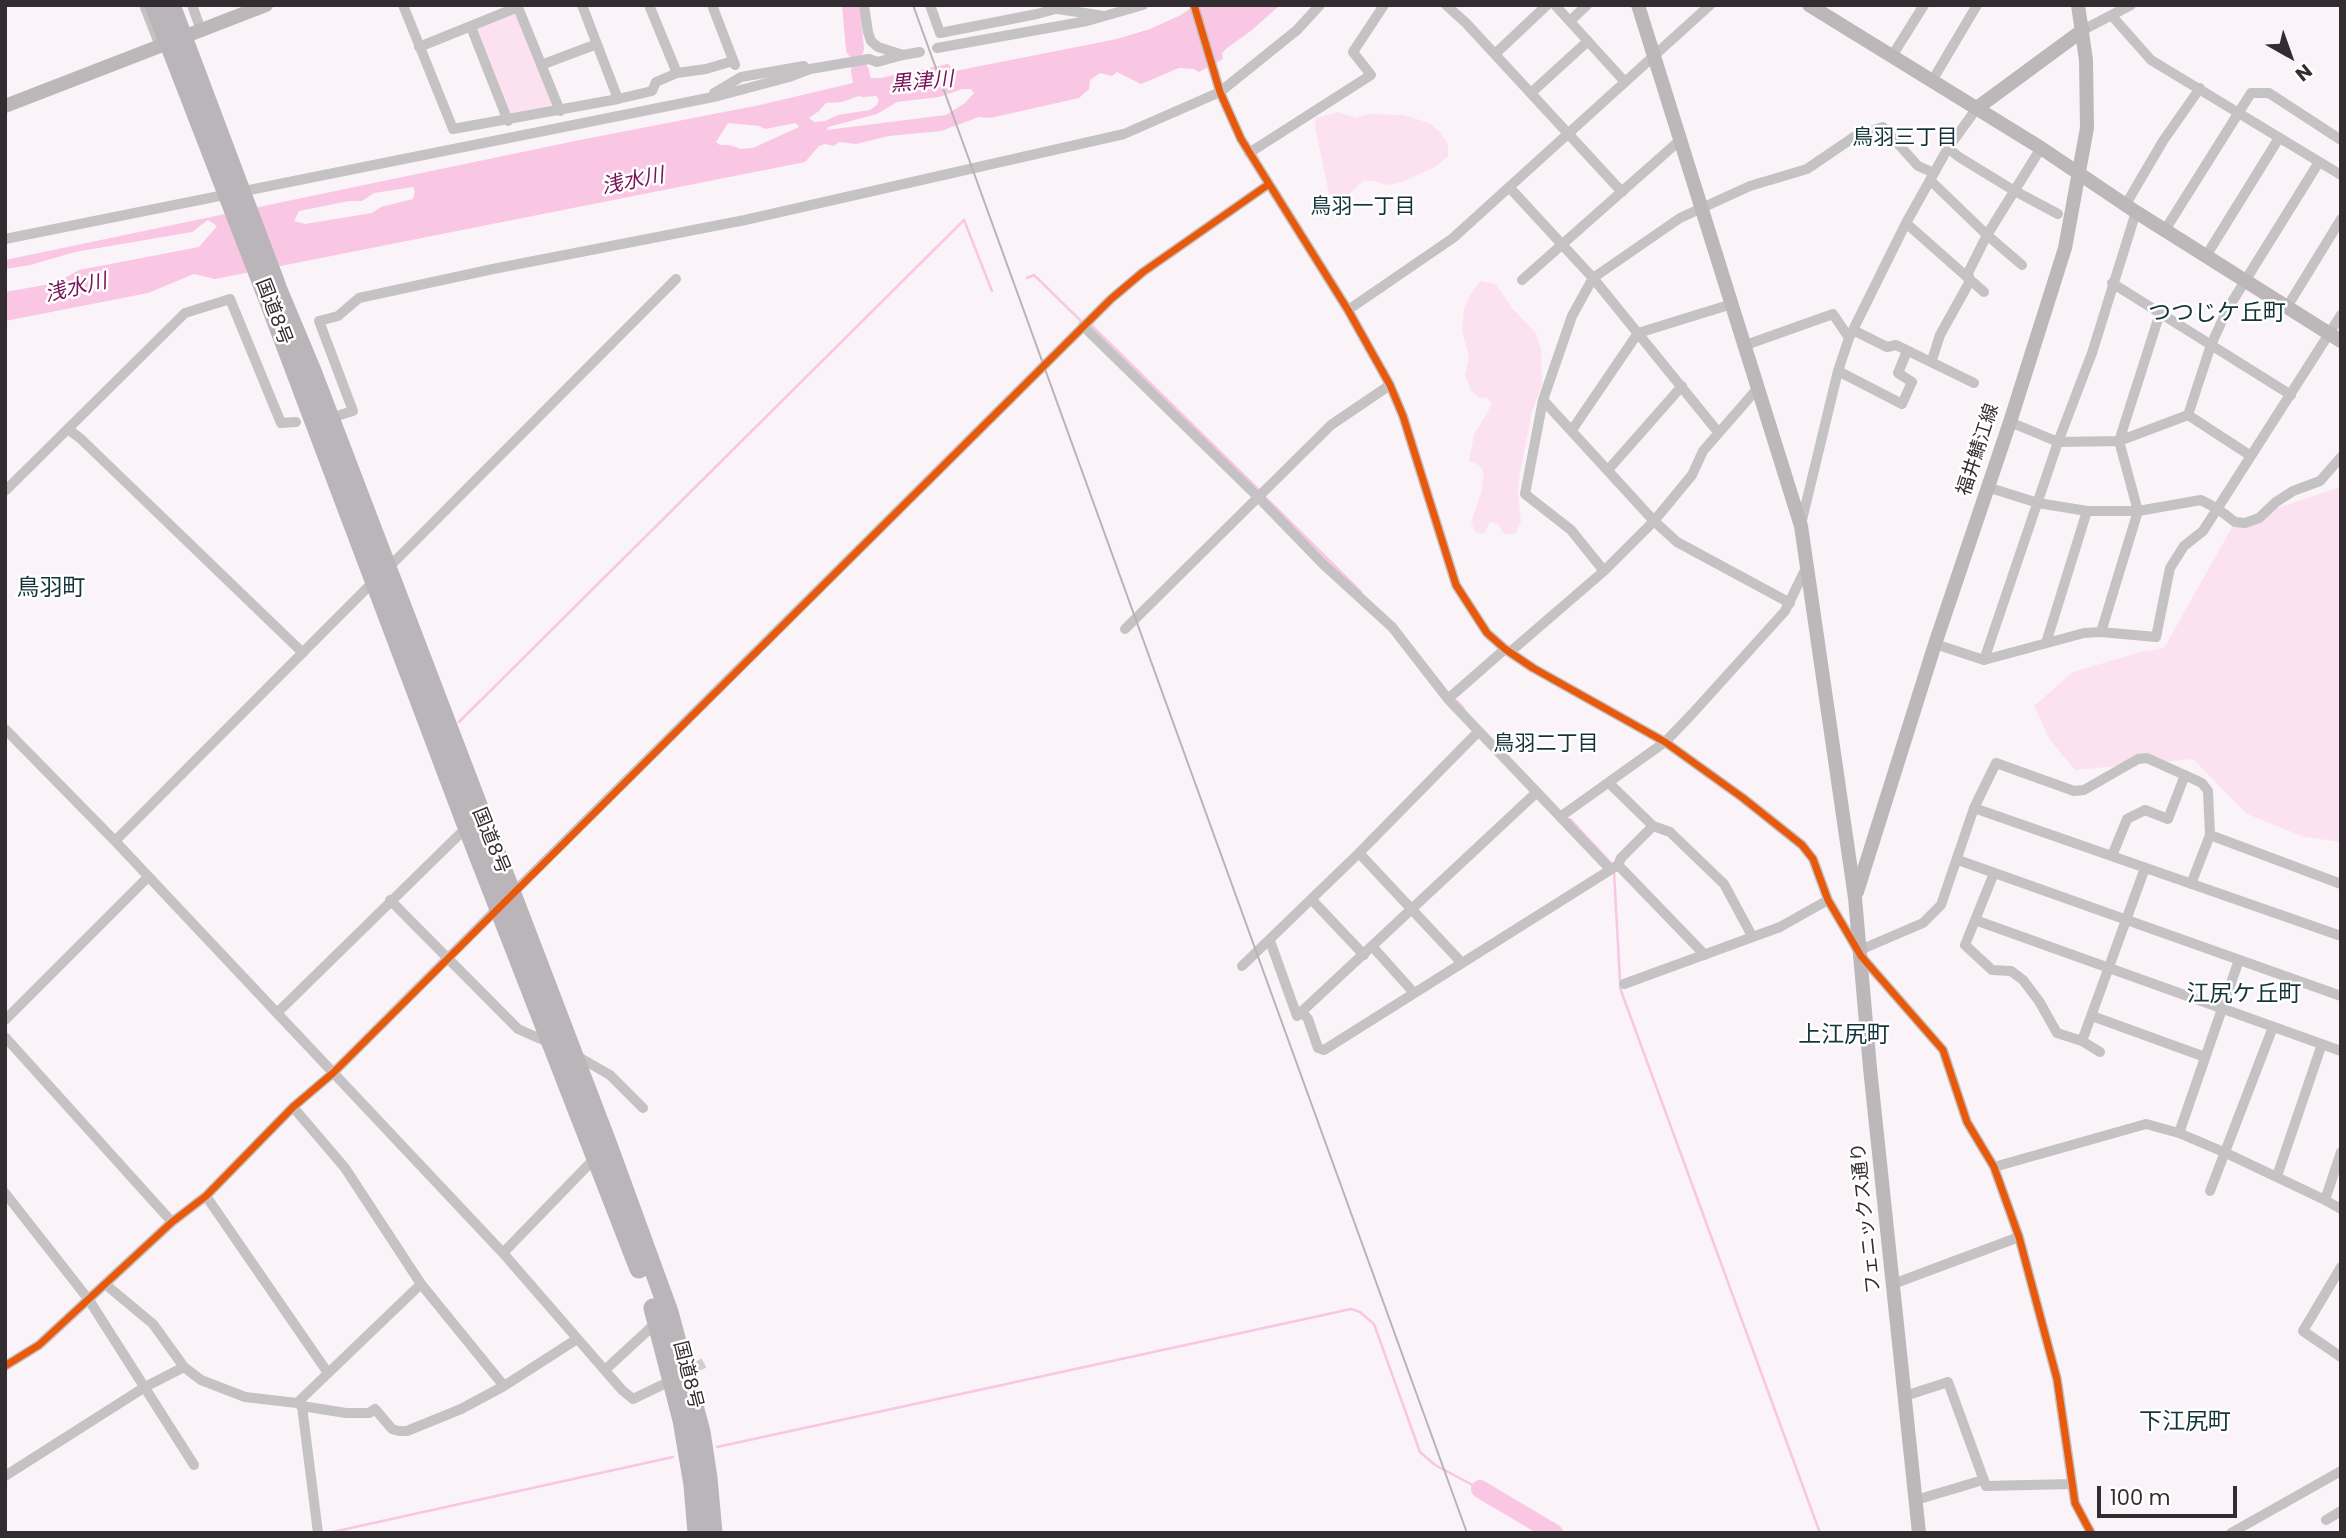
<!DOCTYPE html>
<meta charset="utf-8">
<style>
body{margin:0}
#map{position:relative;width:2346px;height:1538px;overflow:hidden;background:#faf3f7;font-family:Poppins,sans-serif}
canvas{display:block}
.frame{position:absolute;inset:0;border:7px solid #332c30;pointer-events:none}
.north{position:absolute;left:2255px;top:21px;width:70px;height:70px;-webkit-text-stroke:5px #fff;paint-order:stroke;rotate:140deg;font-size:19px;font-weight:700;line-height:28px;text-align:center;color:#332c30}
.north::after{content:'';display:block;margin:auto;width:24px;height:32px;background:#332c30;clip-path:polygon(50% 0,100% 100%,50% 72%,0 100%)}
.scale{position:absolute;left:2097px;top:1486px;width:140px;height:32px;box-sizing:border-box;border:4px solid #332c30;border-top:0;padding-left:9px;font-size:21px;line-height:24px;white-space:nowrap;color:#332c30;-webkit-text-stroke:5px #fff;paint-order:stroke}
</style>
<div id="map">
<canvas width="2346" height="1538"></canvas>
<div class="frame"></div>
<div class="north">N</div>
<div class="scale">100 m</div>
</div>
<script>
const g = document.querySelector('canvas').getContext('2d');
g.lineJoin = 'round';
function fillPath(path, color) {
  g.fillStyle = color;
  g.fill(path, 'evenodd');
}
function poly(rows) {
  const path = new Path2D();
  for (const r of rows) {
    path.moveTo(r[0], r[1]);
    for (let i = 2; i < r.length; i += 2) path.lineTo(r[i], r[i + 1]);
  }
  return path;
}
function trace(path, color, width, dash) {
  g.strokeStyle = color;
  g.lineWidth = width;
  g.lineCap = dash ? 'butt' : 'round';
  g.setLineDash(dash || []);
  g.stroke(path);
}
function label(font, color, halo, rows, align = 'center') {
  g.font = font + ' Poppins,"Noto Sans JP",sans-serif';
  g.lineWidth = 5;
  g.setLineDash([]);
  g.textBaseline = 'middle';
  g.strokeStyle = halo;
  g.fillStyle = color;
  for (const [text, x, y, turn = 0] of rows) {
    g.save();
    g.translate(x, y);
    g.rotate((+turn || 0) * Math.PI / 180);
    g.textAlign = isNaN(turn) ? turn : align;
    if (halo) g.strokeText(text, 0, 0);
    g.fillText(text, 0, 0);
    g.restore();
  }
}
const green = poly([
 [517,11,553,102,550,107,509,116,474,28],
 [1338,112,1356,118,1369,114,1404,115,1429,123,1440,132,1448,144,1448,156,1435,167,1402,182,1387,185,1373,181,1363,181,1348,195,1336,201,1329,195,1315,126,1316,118],
 [1480,281,1496,284,1512,308,1536,333,1541,349,1542,385,1532,411,1520,473,1518,491,1521,522,1515,534,1504,534,1498,524,1490,522,1484,534,1475,532,1471,522,1481,493,1484,473,1479,465,1469,461,1474,435,1492,404,1486,397,1480,398,1471,391,1465,375,1469,357,1462,331,1464,309,1470,295],
 [2341,487,2341,842,2304,837,2247,814,2193,759,2075,770,2050,740,2034,706,2073,672,2141,652,2164,648,2235,522]
]);
const water = poly([
 [1195,5,1280,5,1252,30,1227,48,1222,53,1223,59,1199,72,1194,69,1179,68,1141,84,1117,72,1112,76,1100,73,1090,80,1089,89,1079,98,990,118,979,117,941,131,889,136,856,144,839,142,834,146,825,144,819,146,805,162,215,279,194,274,148,293,5,321,5,292,56,283,79,270,199,247,217,226,208,220,192,232,75,252,30,265,5,269,5,260,575,141,760,105,853,83,853,79,870,76,871,80,948,64,955,71,1117,39,1150,29,1181,15],
 [962,89,971,89,974,93,965,103,946,115,827,130,828,127,877,114,897,102,939,97],
 [870,92,875,94,879,100,877,105,870,110,838,115,825,121,814,122,809,118,819,111,826,103,842,102],
 [728,123,759,126,765,129,796,123,799,127,753,148,741,149,729,145,720,145,716,142],
 [413,187,415,191,413,199,381,207,372,213,305,224,294,221,299,211,349,201,362,201,374,193]
]);
const stream = poly([
 [1027,278,1034,275,1082,322],
 [1092,326,1260,491],
 [1264,496,1361,592],
 [1457,701,1464,709],
 [459,722,964,220,992,291],
 [1570,819,1611,863],
 [1614,872,1620,981],
 [1620,988,1820,1533],
 [717,1447,1351,1309,1360,1312,1374,1324,1420,1452,1435,1465,1480,1489],
 [328,1533,673,1457]
]);
const river = poly([
 [851,5,855,49],
 [860,71,863,88,876,87],
 [1480,1489,1554,1533]
]);
const streetTunnel = poly([
 [683,1374,704,1363]
]);
const street = poly([
 [144,5,160,46],
 [192,5,201,30],
 [403,5,453,129,618,99,652,91,656,82,677,73,706,69,733,61],
 [517,5,560,111],
 [582,5,618,99],
 [649,5,677,73],
 [712,5,735,65],
 [864,5,868,32,871,41,878,47,903,55,920,52],
 [930,5,940,33,1037,14,1070,5],
 [1194,5,1220,92,1241,139,1348,310,1390,385,1403,416,1456,585,1487,633,1505,649,1533,668,1665,742,1743,798,1802,845,1813,859,1828,900,1861,956,1943,1050,1967,1122,1994,1167,2019,1237,2057,1379,2075,1503,2091,1533],
 [1446,5,1466,23,1622,192],
 [1555,5,1625,82],
 [1058,9,1104,16],
 [2112,16,2151,60,2341,175],
 [1570,21,1587,5],
 [471,27,508,121],
 [2083,30,2131,5],
 [419,47,518,7],
 [937,48,1087,21,1143,5],
 [1495,54,1547,5],
 [1892,56,1924,5],
 [541,65,597,44],
 [1932,81,1977,5],
 [714,93,741,77,804,66],
 [1531,93,1588,41],
 [1948,148,1959,157,2013,190,2058,214],
 [1249,153,1371,75,1353,52,1384,5],
 [1930,180,1987,235,2022,265],
 [1510,188,1593,278,1718,432],
 [2126,204,2163,141,2200,88],
 [1906,223,1984,292],
 [2165,230,2251,93,2269,93,2341,140],
 [5,239,718,96,789,77,810,69,869,59,877,62,903,55],
 [2206,256,2279,138],
 [1522,280,1679,141],
 [2112,283,2291,395],
 [2287,307,2341,219],
 [1348,310,1453,238,1710,5],
 [1083,326,1258,497,1323,564,1392,627,1448,699,1610,869],
 [1853,330,1887,347,1896,345,1974,383],
 [1743,346,1833,314,1849,338],
 [1932,360,1940,335,1970,281,1968,273,1987,235,2041,148],
 [1838,371,1902,404,1912,382,1898,373,1907,351],
 [1543,400,1654,521,1677,542,1790,603],
 [340,415,353,411,319,321,338,316,359,298,493,269,745,220,1124,134,1220,92,1297,30,1320,5],
 [2188,415,2211,345,2227,310,2319,162],
 [2188,415,2251,456],
 [2010,422,2058,442,2119,441,2188,415],
 [68,429,81,439,303,653],
 [1572,430,1638,333,1732,304],
 [1608,470,1682,386],
 [1987,487,2038,503,2087,511,2138,511,2201,500,2218,509,2235,522,2245,523,2259,518,2276,502,2293,491,2320,481,2341,457],
 [5,491,185,313,230,299,281,423,296,422],
 [1801,524,1838,371,1849,338,1906,223,1948,148,1977,108],
 [386,570,676,279],
 [1604,571,1571,530,1525,494,1543,400,1572,316,1593,278,1680,218,1750,186,1807,169,1854,137,1883,127,1918,166,1934,173],
 [1125,629,1331,425,1390,385],
 [2101,632,2138,511,2119,441,2160,313],
 [2046,643,2087,511],
 [1935,644,1984,660,2084,633,2101,632,2156,637,2170,568,2184,546,2203,531,2341,315],
 [1510,652,1604,571,1654,521,1692,475,1703,451,1757,389],
 [1984,660,2058,442,2092,353,2136,212],
 [1448,699,1505,649],
 [5,729,115,841,503,1253,622,1390,633,1399,662,1385],
 [1609,783,1653,826,1670,832,1724,884,1752,936],
 [1974,808,2341,936],
 [1560,817,1665,742,1692,714,1785,611,1807,566],
 [1653,826,1621,858,1618,865,1705,955],
 [2210,835,2341,884],
 [115,841,375,580],
 [1359,853,1461,962],
 [2112,856,2127,819,2145,810,2168,819,2185,775],
 [1958,860,2341,996],
 [1994,873,1965,945,1992,970,2011,971,2023,980,2039,1001,2057,1033,2082,1041],
 [511,895,1111,299,1143,272,1269,184],
 [390,900,518,1029,552,1044],
 [1312,900,1364,955],
 [1975,920,2341,1051],
 [1270,941,1297,1016,1537,792],
 [1372,946,1414,993],
 [1860,950,1923,923,1941,905,1974,808,1996,763,2074,791,2084,790,2138,759,2147,758,2202,783,2208,791,2210,835,2191,884],
 [1242,966,1359,853,1478,732],
 [1624,984,1780,927,1828,900],
 [1302,1012,1308,1019,1318,1048,1324,1050,1618,865],
 [277,1013,467,827],
 [2092,1016,2205,1057],
 [5,1020,148,877],
 [5,1037,172,1222],
 [2100,1052,2082,1041,2145,868],
 [575,1055,610,1075,643,1108],
 [293,1107,345,1168,421,1284,504,1386],
 [2179,1133,2239,960],
 [1994,1167,2146,1124,2179,1133,2226,1153,2325,1200,2341,1209],
 [2277,1176,2322,1044],
 [2210,1191,2273,1027],
 [5,1193,89,1300,194,1465],
 [206,1196,328,1373],
 [2325,1200,2341,1152],
 [503,1253,595,1158],
 [2341,1267,2303,1331,2341,1357],
 [105,1284,153,1324,184,1367,201,1380,245,1397,297,1403,302,1406,346,1413,369,1413,375,1409,392,1429,399,1431,407,1431,461,1409,504,1386,577,1339],
 [1893,1284,2019,1237],
 [5,1366,39,1345,172,1222,206,1196,293,1107,333,1073,500,906],
 [605,1370,658,1321],
 [1905,1396,1948,1382,1986,1486,2071,1484],
 [297,1403,421,1284],
 [302,1406,318,1533],
 [5,1476,145,1387,184,1367],
 [1916,1500,1983,1480],
 [2326,1520,2341,1511],
 [2231,1533,2341,1471]
]);
const secondary = poly([
 [1638,5,1801,526,1855,898,1870,1068,1919,1533],
 [1809,5,2041,148,2136,212,2341,341],
 [5,106,266,5],
 [1977,108,2083,30],
 [1857,892,1935,644,2010,422,2065,248,2087,128,2086,60,2078,5]
]);
const highway = poly([
 [276,285,312,371,608,1145,669,1312,701,1432,708,1478,713,1533],
 [264,289,467,827,639,1269],
 [653,1308,682,1420,693,1485,697,1533]
]);
const tram = poly([
 [913,5,1467,1533]
]);
const highwayBridge = poly([
 [154,5,264,289],
 [171,5,276,284]
]);
const cycleway = poly([
 [1194,5,1220,92,1241,139,1348,310,1390,385,1403,416,1456,585,1487,633,1505,649,1533,668,1665,742,1743,798,1802,845,1813,859,1828,900,1861,956,1943,1050,1967,1122,1994,1167,2019,1237,2057,1379,2075,1503,2091,1533],
 [5,1366,39,1345,172,1222,206,1196,293,1107,333,1073,1111,299,1143,272,1269,184]
]);
const streetNames = [
 ["国道8号",273,312,69],
 ["福井鯖江線",1979,450,-72],
 ["国道8号",490,841,68],
 ["フェニックス通り",1867,1218,-96],
 ["国道8号",687,1375,76]
];
const waterNames = [
 ["黒津川",922,83,-5],
 ["浅水川",633,182,-11],
 ["浅水川",76,289,-13]
];
const neighbourhoodNames = [
 ["鳥羽三丁目",1905,139],
 ["鳥羽一丁目",1363,208],
 ["鳥羽二丁目",1546,745]
];
const quarterNames = [
 ["つつじケ丘町",2217,314],
 ["鳥羽町",51,589],
 ["江尻ケ丘町",2244,995],
 ["上江尻町",1844,1036],
 ["下江尻町",2185,1423]
];
fillPath(green, '#fce2f0');
fillPath(water, '#f9c6e3');
trace(stream, '#f9c6e3', 2.5);
trace(river, '#f9c6e3', 18);
trace(streetTunnel, '#d2cbcf', 10, [10, 5]);
trace(street, '#c5c2c3', 10);
trace(secondary, '#bcb8ba', 14);
trace(highway, '#bab5b8', 19);
trace(tram, '#b7b3b6', 2);
trace(highwayBridge, '#bab5b8', 19);
trace(cycleway, '#e8590c', 7);
label('19px', '#332c30', '#fff', streetNames);
label('italic 21px', '#771357', '#fff', waterNames);
label('21px', '#13343a', '#fff', neighbourhoodNames);
label('23px', '#13343a', '#fff', quarterNames);
</script>
